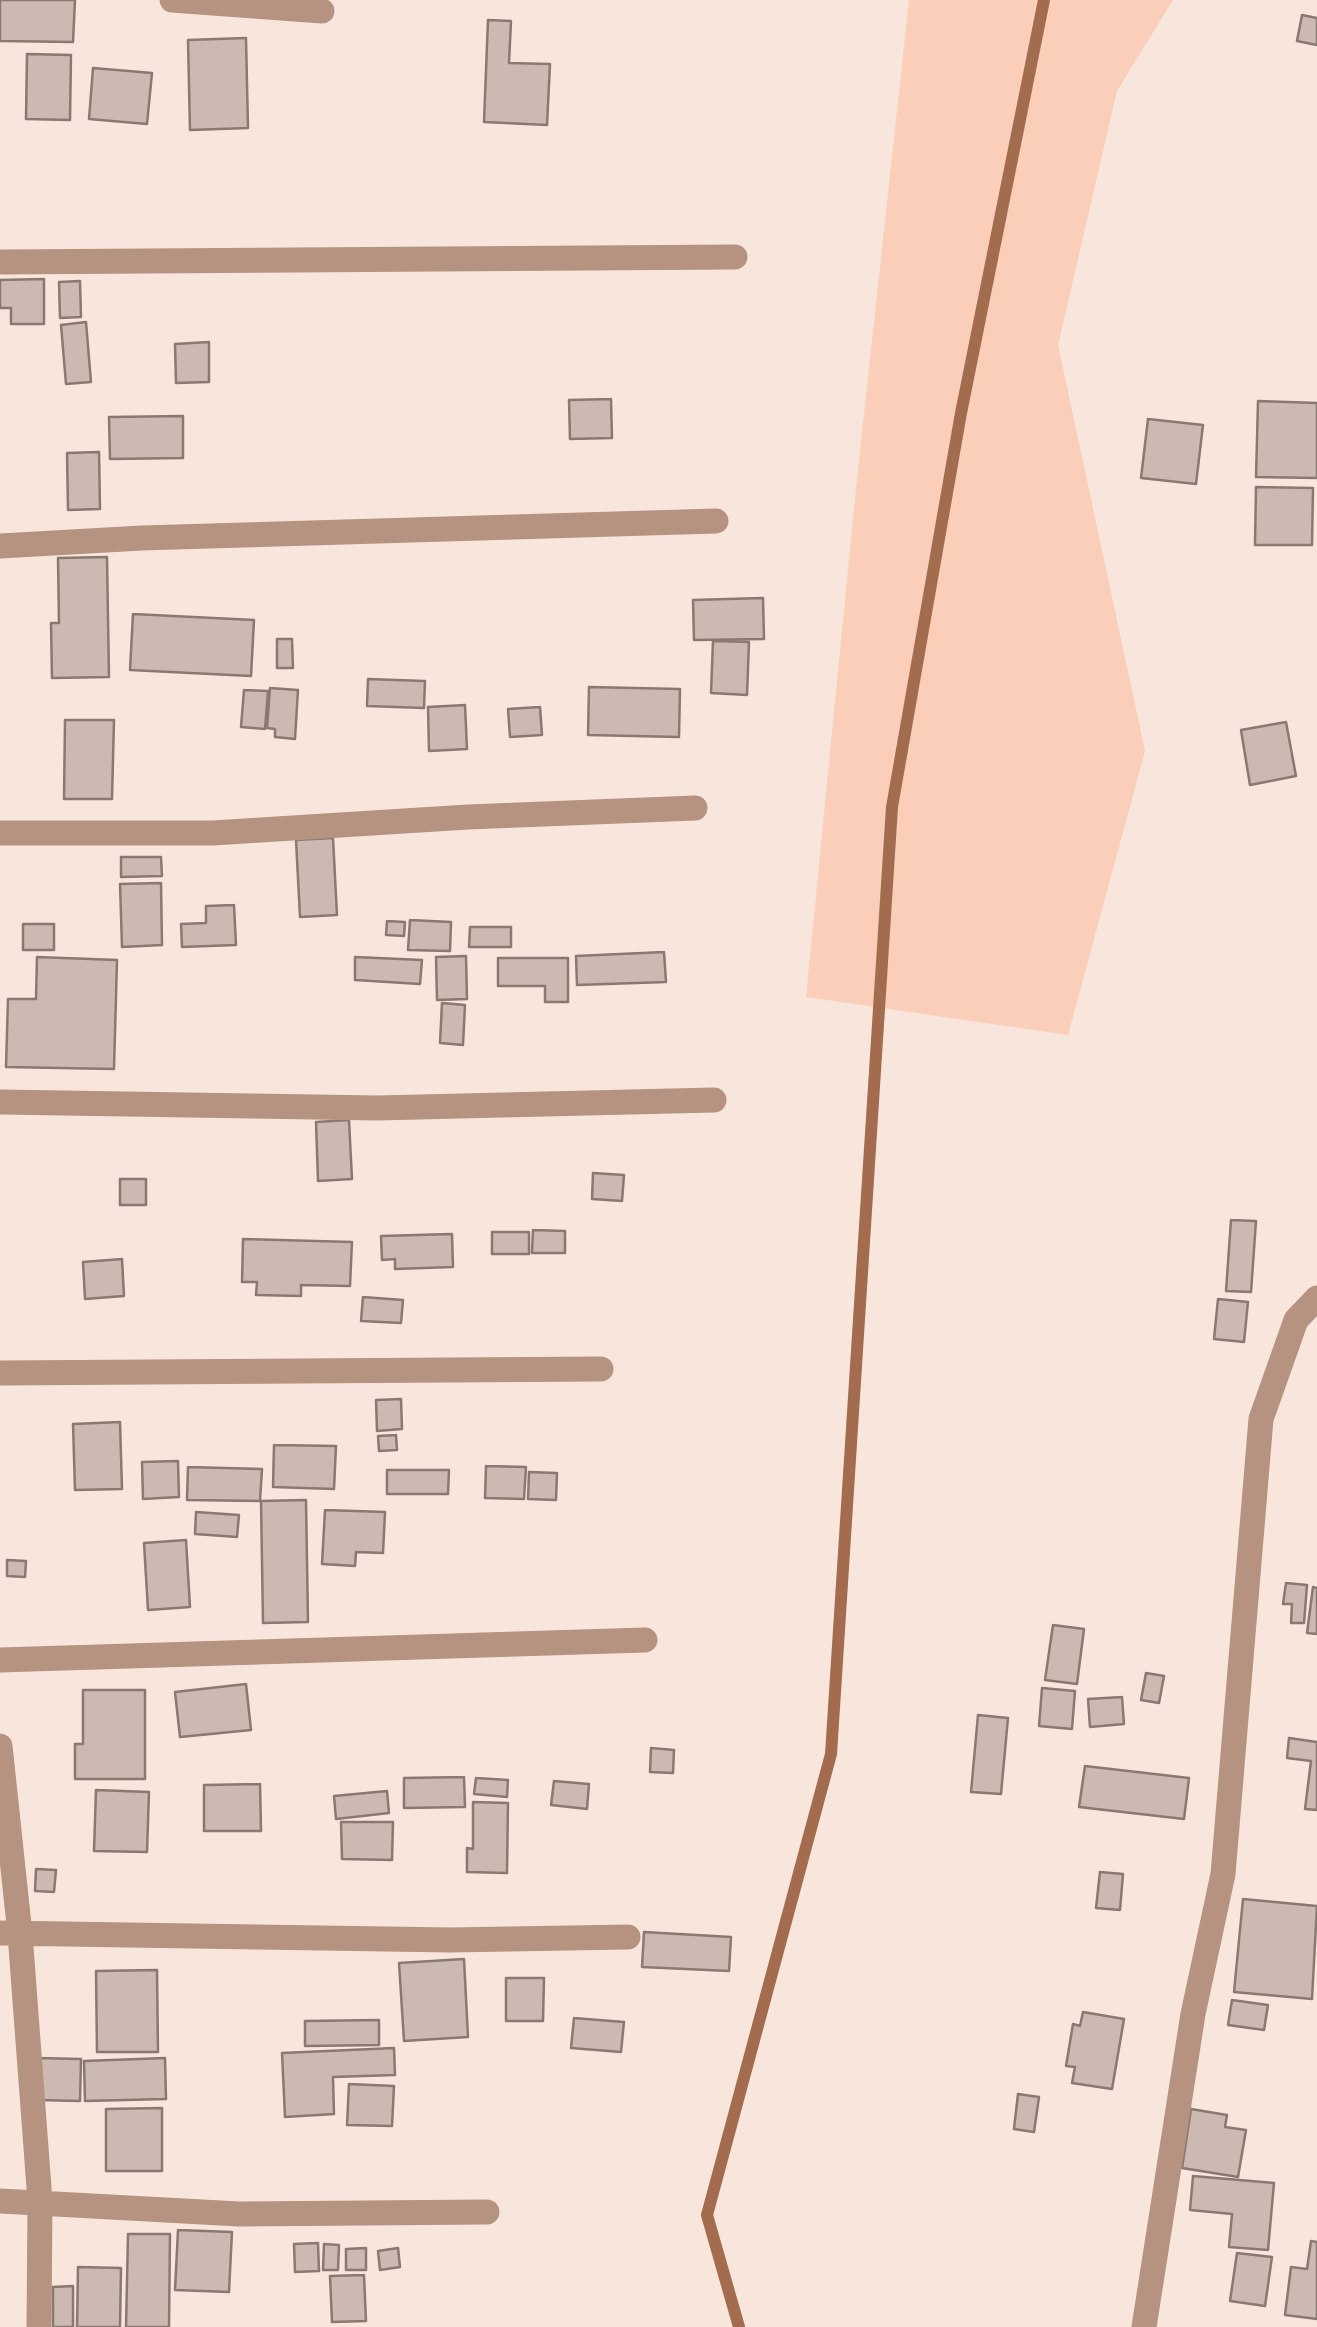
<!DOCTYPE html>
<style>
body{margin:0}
canvas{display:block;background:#f8e6dd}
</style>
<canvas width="1317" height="2327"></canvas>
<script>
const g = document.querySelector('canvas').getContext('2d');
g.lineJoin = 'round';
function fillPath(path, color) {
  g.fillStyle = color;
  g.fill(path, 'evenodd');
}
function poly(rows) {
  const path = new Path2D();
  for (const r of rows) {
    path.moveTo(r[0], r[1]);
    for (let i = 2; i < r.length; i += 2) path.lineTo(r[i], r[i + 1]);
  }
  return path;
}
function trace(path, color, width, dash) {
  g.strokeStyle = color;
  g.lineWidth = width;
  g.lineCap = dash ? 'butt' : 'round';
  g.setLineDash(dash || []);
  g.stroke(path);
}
const green = poly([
 [909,0,1173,0,1117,91,1058,345,1145,751,1068,1035,806,997,856,488]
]);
const stream = poly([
 [739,2327,707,2215,831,1754,892,807,961,413,1044,0]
]);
const building = poly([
 [0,0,75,0,73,42,0,41,0,0],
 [1302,15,1317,18,1317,45,1297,41,1302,15],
 [488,20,511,21,509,63,550,64,547,125,484,122,488,20],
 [246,38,248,128,190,130,188,40,246,38],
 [27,54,71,55,70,120,26,119,27,54],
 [93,68,152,73,147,124,89,119,93,68],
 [44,279,44,324,11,324,11,308,0,308,0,280,44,279],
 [80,281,81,317,60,318,59,282,80,281],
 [86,322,91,382,66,384,61,325,86,322],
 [209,342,209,382,176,383,175,344,209,342],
 [611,399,612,438,570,439,569,400,611,399],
 [1258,401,1317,403,1317,478,1256,477,1258,401],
 [183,416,183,458,110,459,109,417,183,416],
 [1148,419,1203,425,1196,484,1141,478,1148,419],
 [99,452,100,509,68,510,67,453,99,452],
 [1256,487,1313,488,1312,545,1255,545,1256,487],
 [107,557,109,677,52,678,51,623,59,623,58,558,107,557],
 [763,598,764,639,694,640,693,600,763,598],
 [133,614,254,620,251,676,130,670,133,614],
 [277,639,292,639,293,668,277,668,277,639],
 [713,641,749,642,747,695,711,693,713,641],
 [368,679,425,681,424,708,367,706,368,679],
 [589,687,680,689,679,737,588,735,589,687],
 [270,688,298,690,295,739,275,737,275,729,267,728,270,688],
 [244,690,268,691,265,729,241,727,244,690],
 [465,705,467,749,429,751,428,707,465,705],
 [540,707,542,735,510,737,508,709,540,707],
 [65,720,114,720,112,799,64,799,65,720],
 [1286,722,1296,776,1250,785,1241,730,1286,722],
 [333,838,337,915,300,917,296,840,333,838],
 [121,857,161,857,162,876,121,877,121,857],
 [161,883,162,945,122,947,120,884,161,883],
 [234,905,236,945,182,947,181,924,206,923,206,906,234,905],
 [410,920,451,922,450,951,408,950,410,920],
 [387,921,405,922,404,936,386,935,387,921],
 [23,924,54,924,54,950,23,950,23,924],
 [470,927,511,927,511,947,469,947,470,927],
 [664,952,666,982,577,985,576,956,664,952],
 [466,956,467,999,437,1000,436,957,466,956],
 [37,957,117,960,114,1069,6,1067,8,999,36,999,37,957],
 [355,957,422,960,420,984,355,980,355,957],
 [498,958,568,958,568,1002,545,1002,545,986,498,986,498,958],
 [442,1003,465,1005,463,1045,440,1043,442,1003],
 [349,1120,352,1179,318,1181,316,1122,349,1120],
 [593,1173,624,1175,622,1201,592,1199,593,1173],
 [120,1179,146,1179,146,1205,120,1205,120,1179],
 [1231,1220,1256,1221,1251,1292,1226,1291,1231,1220],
 [533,1230,565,1231,565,1253,532,1253,533,1230],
 [492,1232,529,1232,529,1254,492,1254,492,1232],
 [452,1234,453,1267,395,1269,395,1259,382,1260,381,1236,452,1234],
 [243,1239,352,1242,350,1286,301,1285,301,1296,256,1295,257,1282,242,1282,243,1239],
 [122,1259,124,1296,85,1299,83,1262,122,1259],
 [363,1297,403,1300,401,1323,361,1321,363,1297],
 [1218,1299,1248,1302,1244,1342,1214,1339,1218,1299],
 [401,1399,402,1429,377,1431,376,1400,401,1399],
 [120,1422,122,1489,75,1490,73,1424,120,1422],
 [396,1435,397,1450,379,1451,378,1436,396,1435],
 [274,1445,336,1446,334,1489,273,1487,274,1445],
 [178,1461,179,1497,143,1499,142,1462,178,1461],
 [486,1466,526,1467,524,1499,485,1498,486,1466],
 [188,1467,262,1469,260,1501,187,1500,188,1467],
 [387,1470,449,1470,448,1494,387,1494,387,1470],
 [529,1472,557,1473,556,1500,528,1499,529,1472],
 [306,1500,308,1622,263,1623,261,1501,306,1500],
 [325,1510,385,1512,383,1553,356,1552,355,1566,322,1564,325,1510],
 [196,1512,239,1515,237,1537,195,1534,196,1512],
 [186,1540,190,1607,148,1610,144,1543,186,1540],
 [7,1560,26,1561,25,1577,7,1576,7,1560],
 [1286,1583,1307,1585,1304,1623,1291,1623,1292,1604,1283,1604,1286,1583],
 [1313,1587,1317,1588,1317,1634,1307,1633,1313,1587],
 [1053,1625,1084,1629,1077,1684,1045,1680,1053,1625],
 [1146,1673,1164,1676,1159,1703,1141,1700,1146,1673],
 [246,1684,251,1730,180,1737,175,1692,246,1684],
 [1042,1688,1075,1691,1072,1729,1039,1726,1042,1688],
 [83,1690,145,1690,145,1779,75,1779,75,1744,83,1744,83,1690],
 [1122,1697,1124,1724,1090,1727,1088,1699,1122,1697],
 [978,1715,1008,1718,1001,1794,971,1792,978,1715],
 [1289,1738,1317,1742,1317,1810,1305,1809,1311,1761,1287,1758,1289,1738],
 [651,1748,674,1750,673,1773,650,1772,651,1748],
 [1085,1766,1189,1778,1184,1819,1079,1807,1085,1766],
 [464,1777,465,1807,404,1808,404,1778,464,1777],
 [476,1778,508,1780,507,1797,474,1794,476,1778],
 [554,1781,589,1784,587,1809,551,1805,554,1781],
 [260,1784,261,1831,204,1831,204,1785,260,1784],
 [96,1790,149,1792,147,1852,94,1851,96,1790],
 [387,1791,389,1813,336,1819,334,1796,387,1791],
 [473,1802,508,1803,507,1873,467,1872,467,1848,473,1849,473,1802],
 [341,1822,393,1822,392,1860,342,1859,341,1822],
 [36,1869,56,1870,54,1892,35,1891,36,1869],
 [1100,1872,1123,1874,1120,1910,1096,1908,1100,1872],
 [1243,1899,1317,1906,1312,1999,1234,1992,1243,1899],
 [644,1932,731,1937,729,1971,642,1967,644,1932],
 [464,1959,468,2037,404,2041,399,1963,464,1959],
 [157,1970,158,2052,97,2052,96,1971,157,1970],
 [506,1978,544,1978,543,2021,506,2021,506,1978],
 [1232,2000,1268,2005,1264,2030,1228,2025,1232,2000],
 [1083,2012,1124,2019,1112,2089,1072,2083,1075,2067,1066,2066,1073,2024,1080,2026,1083,2012],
 [574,2018,624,2022,621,2052,571,2048,574,2018],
 [379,2020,379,2045,305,2046,305,2021,379,2020],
 [394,2048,395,2075,333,2077,334,2114,285,2117,282,2053,394,2048],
 [38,2058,81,2059,80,2101,37,2100,38,2058],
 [165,2058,166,2099,85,2101,84,2061,165,2058],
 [349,2084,394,2086,392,2126,347,2125,349,2084],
 [1018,2094,1039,2097,1034,2132,1014,2129,1018,2094],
 [162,2108,162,2171,106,2171,106,2109,162,2108],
 [1191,2109,1227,2115,1225,2127,1246,2130,1238,2177,1182,2168,1191,2109],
 [1193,2176,1274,2183,1268,2250,1229,2247,1232,2214,1190,2210,1193,2176],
 [178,2230,232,2232,229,2292,175,2290,178,2230],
 [128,2234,170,2234,169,2327,126,2327,128,2234],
 [1311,2241,1317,2242,1317,2319,1285,2315,1291,2267,1307,2269,1311,2241],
 [318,2243,319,2271,295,2272,294,2244,318,2243],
 [324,2244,339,2245,338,2270,323,2270,324,2244],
 [366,2248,366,2270,346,2270,346,2249,366,2248],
 [398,2248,400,2267,380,2270,378,2251,398,2248],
 [1237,2253,1272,2257,1265,2306,1230,2301,1237,2253],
 [78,2267,121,2268,120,2327,77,2327,78,2267],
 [364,2275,366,2321,332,2322,330,2276,364,2275],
 [73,2286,73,2327,53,2327,53,2287,73,2286]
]);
const minor = poly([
 [172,0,322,11],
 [0,262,735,257],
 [0,546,142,538,716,521],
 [0,833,213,833,468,817,695,808],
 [0,1102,377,1108,714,1100],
 [0,1373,601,1369],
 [0,1660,645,1640],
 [0,1746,20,1934,40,2201,39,2327],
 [0,1933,450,1940,628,1937],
 [0,2201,239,2214,487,2212],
 [1144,2327,1193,2014,1223,1874,1261,1419,1296,1320,1317,1298]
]);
fillPath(green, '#faceb9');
trace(stream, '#a46c4e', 12);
fillPath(building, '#ccbab2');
trace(building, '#897971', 2.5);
trace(minor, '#b69281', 25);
</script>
